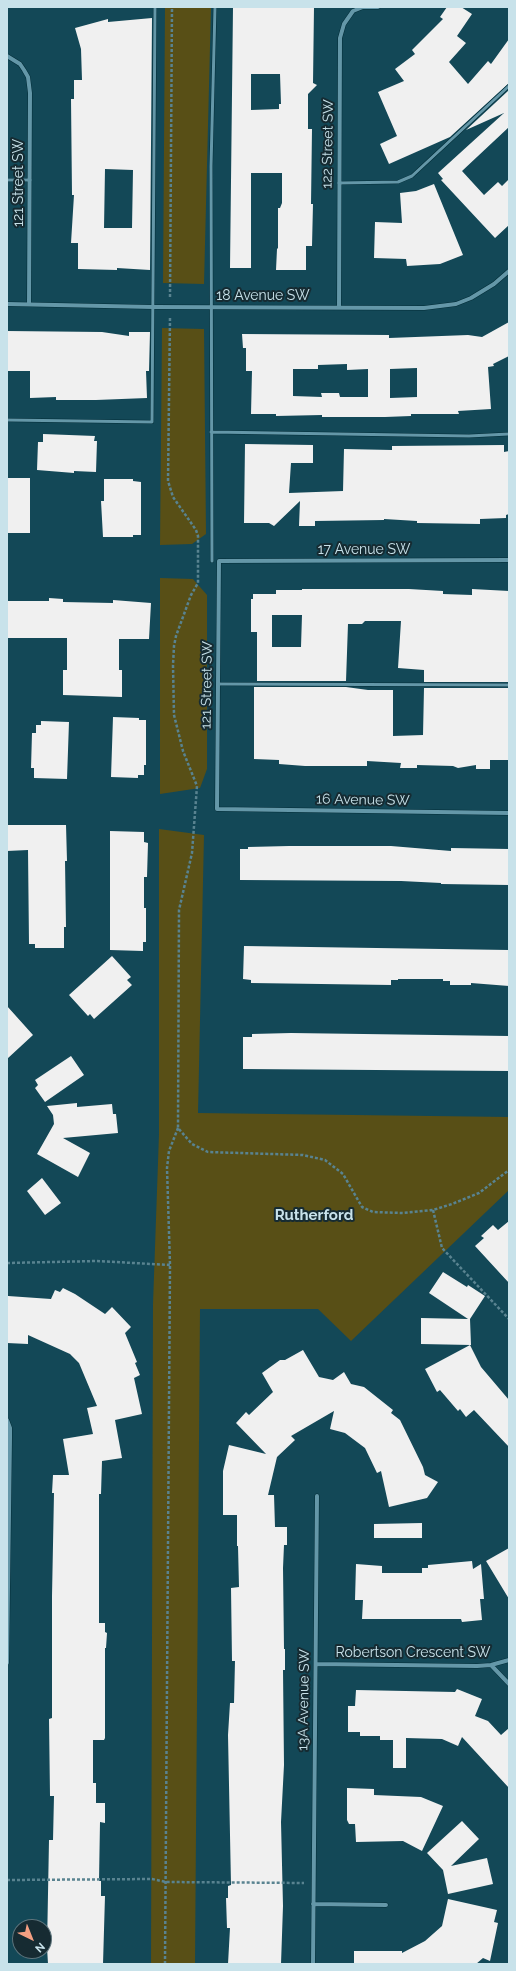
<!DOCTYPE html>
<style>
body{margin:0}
#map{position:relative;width:516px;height:1971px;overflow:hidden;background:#134857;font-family:Raleway,sans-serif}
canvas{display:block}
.frame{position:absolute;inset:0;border:8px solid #c8e2ea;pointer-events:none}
.north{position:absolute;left:12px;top:1919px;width:40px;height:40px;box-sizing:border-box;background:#162b32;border:1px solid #5d747c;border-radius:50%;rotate:137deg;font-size:11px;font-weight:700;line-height:16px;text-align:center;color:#c8e2ea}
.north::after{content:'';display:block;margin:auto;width:14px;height:18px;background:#f39f82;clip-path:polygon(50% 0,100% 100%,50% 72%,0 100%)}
</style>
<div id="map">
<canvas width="516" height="1971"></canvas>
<div class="frame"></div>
<div class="north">N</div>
</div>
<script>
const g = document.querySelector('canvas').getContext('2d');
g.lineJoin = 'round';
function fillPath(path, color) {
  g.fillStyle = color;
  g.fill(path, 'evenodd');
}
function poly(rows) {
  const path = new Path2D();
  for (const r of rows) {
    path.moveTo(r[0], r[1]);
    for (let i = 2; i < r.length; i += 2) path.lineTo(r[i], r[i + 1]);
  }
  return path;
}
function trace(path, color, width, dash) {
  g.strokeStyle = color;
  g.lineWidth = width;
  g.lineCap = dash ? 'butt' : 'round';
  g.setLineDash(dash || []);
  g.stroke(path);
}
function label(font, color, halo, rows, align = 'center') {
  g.font = font + ' Raleway,sans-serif';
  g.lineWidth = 4;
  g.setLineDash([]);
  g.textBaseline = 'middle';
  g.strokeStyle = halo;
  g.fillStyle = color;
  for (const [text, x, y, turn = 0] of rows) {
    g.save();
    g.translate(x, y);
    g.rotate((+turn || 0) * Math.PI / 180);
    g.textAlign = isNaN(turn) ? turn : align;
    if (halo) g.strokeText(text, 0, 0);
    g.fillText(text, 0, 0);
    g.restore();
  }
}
const green = poly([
 [165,7,211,7,204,284,163,283],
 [162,328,204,329,206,534,192,544,160,545],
 [160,578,193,579,207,595,207,769,200,788,160,794],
 [159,829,204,835,198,1113,509,1117,509,1190,351,1341,318,1309,200,1309,195,1964,151,1964,153,1304,159,1134]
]);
const building = poly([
 [233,7,314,7,313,83,317,85,308,94,308,129,312,129,311,204,313,204,312,246,306,246,306,270,276,270,277,249,278,248,278,208,280,208,282,203,282,173,251,173,251,268,230,268],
 [251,74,280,74,281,104,279,104,279,109,251,110],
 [447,7,461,7,472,14,457,36,466,43,449,62,468,84,488,61,491,64,509,39,509,83,450,137,389,164,380,144,397,136,378,92,404,81,395,69,415,54,412,50,443,19,440,17],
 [152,18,150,270,117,268,117,270,78,269,78,243,71,243,74,195,72,195,71,99,74,99,74,80,82,80,81,49,75,28,108,19,108,22],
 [105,169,133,170,132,228,104,228],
 [509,90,509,127,462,171,484,195,498,182,502,186,509,179,509,225,495,238,441,180,443,179,438,173,504,113,466,130],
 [434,184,463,255,440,264,407,266,406,259,374,258,375,222,402,223,400,193,416,191],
 [509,322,509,356,493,364,494,366,488,367,491,409,458,411,459,414,411,414,411,416,385,417,322,417,322,415,276,416,276,414,251,414,252,371,246,371,246,348,243,348,242,334,389,335,389,338,468,335,482,337],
 [347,364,347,370,368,369,368,397,340,397,339,393,321,393,322,397,293,396,293,369,318,369,318,365],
 [417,368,417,397,390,398,390,369],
 [7,331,102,332,129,336,129,332,150,332,149,371,146,371,147,398,96,400,56,400,56,397,30,398,30,371,7,371],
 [43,434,95,436,94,441,97,441,96,472,74,471,74,473,37,470,38,442,43,442],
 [245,444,313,445,313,463,291,463,289,493,343,491,344,449,392,450,392,446,504,445,504,452,509,451,509,514,506,515,506,518,480,519,480,524,417,523,417,521,384,519,384,520,315,521,315,526,299,526,300,501,274,526,269,523,244,523],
 [7,478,30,478,30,533,7,533],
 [104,479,133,479,133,481,141,482,141,535,133,535,133,537,103,537,101,501,104,501],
 [302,589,409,589,443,591,443,594,472,595,472,589,509,591,509,682,424,682,424,670,398,668,401,621,365,621,362,624,348,624,346,681,257,681,257,632,251,632,251,599,253,599,253,594,276,594,276,590,302,590],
 [272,615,302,615,301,647,272,647],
 [49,598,63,599,63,602,113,603,113,600,151,603,149,639,119,639,119,670,122,670,122,697,63,695,63,670,67,670,67,638,7,638,7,601,49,601],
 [254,687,346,687,368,690,393,690,393,736,423,735,424,688,509,688,509,760,490,760,490,769,476,769,476,765,458,768,453,766,417,765,417,768,400,768,401,763,367,761,367,766,305,766,279,764,279,760,254,759],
 [113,717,139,718,139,720,146,720,146,765,144,765,144,775,138,775,138,778,111,777],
 [41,721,69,722,67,779,34,778,34,768,31,768,32,733,36,733,36,725,41,725],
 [7,825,66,825,67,861,65,861,66,927,64,927,64,948,35,948,35,944,29,944,28,850,7,851],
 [110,831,144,832,144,842,148,843,147,877,144,877,144,908,146,908,146,942,143,942,143,951,110,950],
 [289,846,391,846,451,851,451,848,509,849,509,885,441,884,441,883,401,881,240,880,240,849,248,849,248,847],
 [244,946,509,950,509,986,471,983,471,985,450,985,450,981,443,981,443,979,398,979,398,980,391,980,391,985,251,983,251,980,243,979],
 [112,956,131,977,127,980,132,985,94,1019,90,1014,88,1016,69,995],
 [7,1006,33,1035,7,1059],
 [291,1033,509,1036,509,1071,243,1069,243,1037,252,1037,252,1034],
 [71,1056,84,1075,45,1102,35,1088,38,1085,35,1080],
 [77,1103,77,1107,112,1104,113,1114,116,1114,118,1133,63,1138,90,1153,78,1177,37,1154,54,1124,53,1115,47,1106],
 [42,1178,61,1203,45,1215,27,1191],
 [509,1221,509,1283,475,1246,484,1238,481,1236,493,1225,498,1230],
 [443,1272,467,1287,468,1285,485,1296,470,1319,471,1345,421,1344,421,1318,468,1319,429,1293],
 [63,1288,75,1294,105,1314,112,1307,131,1327,125,1333,137,1362,135,1363,140,1375,134,1378,142,1414,115,1420,122,1458,102,1461,101,1494,99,1494,99,1623,105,1623,105,1632,107,1633,106,1648,105,1648,105,1738,104,1740,93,1740,93,1783,96,1783,96,1803,105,1803,105,1823,100,1822,99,1881,101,1881,101,1896,105,1896,103,1964,48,1964,47,1947,49,1840,53,1840,54,1796,50,1796,49,1719,52,1718,52,1596,54,1493,52,1493,53,1475,69,1475,63,1439,93,1434,87,1408,97,1406,79,1363,70,1354,28,1335,28,1344,7,1343,8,1296,51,1299,55,1290,60,1292],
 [470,1345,481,1367,509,1400,509,1447,474,1410,466,1417,460,1409,458,1411,440,1390,437,1392,425,1369],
 [303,1350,319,1377,333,1380,344,1372,351,1384,364,1387,393,1410,391,1413,400,1420,423,1467,425,1475,438,1482,427,1498,389,1507,381,1471,377,1473,365,1448,345,1433,330,1429,334,1411,291,1436,295,1440,277,1457,268,1495,274,1495,275,1527,287,1527,287,1545,284,1545,283,1568,284,1649,285,1649,285,1670,283,1670,284,1765,281,1822,283,1906,281,1964,228,1964,230,1928,227,1928,226,1898,228,1898,228,1886,231,1885,228,1735,230,1703,234,1703,235,1661,232,1661,231,1588,239,1587,238,1546,237,1546,237,1515,223,1515,223,1471,229,1445,266,1454,236,1423,246,1412,249,1415,273,1392,262,1373,280,1360,285,1360],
 [422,1523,422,1538,374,1538,374,1524],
 [509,1548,509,1599,486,1561],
 [472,1561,473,1569,481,1564,484,1599,480,1599,482,1620,462,1622,461,1619,362,1619,363,1600,355,1600,356,1564,382,1566,382,1573,422,1573,422,1568,428,1568,428,1565],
 [457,1689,482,1699,475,1716,488,1721,501,1735,509,1728,509,1788,462,1737,458,1746,442,1739,406,1738,406,1768,393,1768,393,1740,380,1740,380,1736,360,1736,360,1732,348,1732,348,1706,355,1706,356,1690,455,1692],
 [347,1788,374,1789,374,1795,421,1797,443,1806,422,1851,403,1841,356,1842,355,1824,349,1824,347,1820],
 [462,1821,479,1839,451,1866,487,1858,493,1884,448,1894,443,1870,427,1853],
 [448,1899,497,1910,494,1922,498,1923,490,1961,483,1958,476,1964,354,1964,354,1951,402,1951,402,1953,425,1941,442,1926]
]);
const path = poly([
 [170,297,172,7],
 [170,318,168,481,173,497,196,530,198,536,198,583,191,595,176,636,174,646,173,665,174,715,183,751,197,786,192,853,179,910,178,1128,192,1144,208,1152,303,1155,325,1160,343,1174,362,1207,373,1212,403,1213,433,1210,452,1204,479,1193,509,1170],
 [433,1210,442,1248,509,1319],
 [7,1263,97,1261,170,1265],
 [7,1880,152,1879,166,1882,304,1883],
 [165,1964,170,1265,167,1168,169,1151,178,1128]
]);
const lane = poly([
 [7,180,30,180],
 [339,183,398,182,412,176,509,86],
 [7,420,152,422,155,7],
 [211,432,469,436,509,434],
 [212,561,211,166,215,7],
 [219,684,509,685]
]);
const street = poly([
 [7,56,20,64,24,70,28,77,30,93,29,304],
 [7,304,153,307,424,308,456,304,471,298,494,284,509,271],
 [339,307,340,38,344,24,353,11,363,7,378,7],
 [509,560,219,561,217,809,509,813],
 [7,1420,10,1428,10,1438,7,1663],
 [316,1664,477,1666,491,1665,509,1660],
 [491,1665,509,1684],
 [313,1904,386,1905],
 [313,1964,317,1496]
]);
const streetNames = [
 ["122 Street SW",328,144,-89],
 ["121 Street SW",19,183,-90],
 ["18 Avenue SW",263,296],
 ["17 Avenue SW",364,550],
 ["121 Street SW",207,685,-89],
 ["16 Avenue SW",363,800,1],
 ["Robertson Crescent SW",413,1653],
 ["13A Avenue SW",304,1700,-89]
];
const neighbourhoodNames = [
 ["Rutherford",314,1215]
];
fillPath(green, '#584f16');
fillPath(building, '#f0f0f0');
trace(lane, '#032d38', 4);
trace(street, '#032d38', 5);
trace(path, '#598390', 2.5, [3, 2]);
trace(lane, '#6497a8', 3);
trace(street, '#6497a8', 4);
label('14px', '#c8e2ea', '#162b32', streetNames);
label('bold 15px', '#c8e2ea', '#162b32', neighbourhoodNames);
</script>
